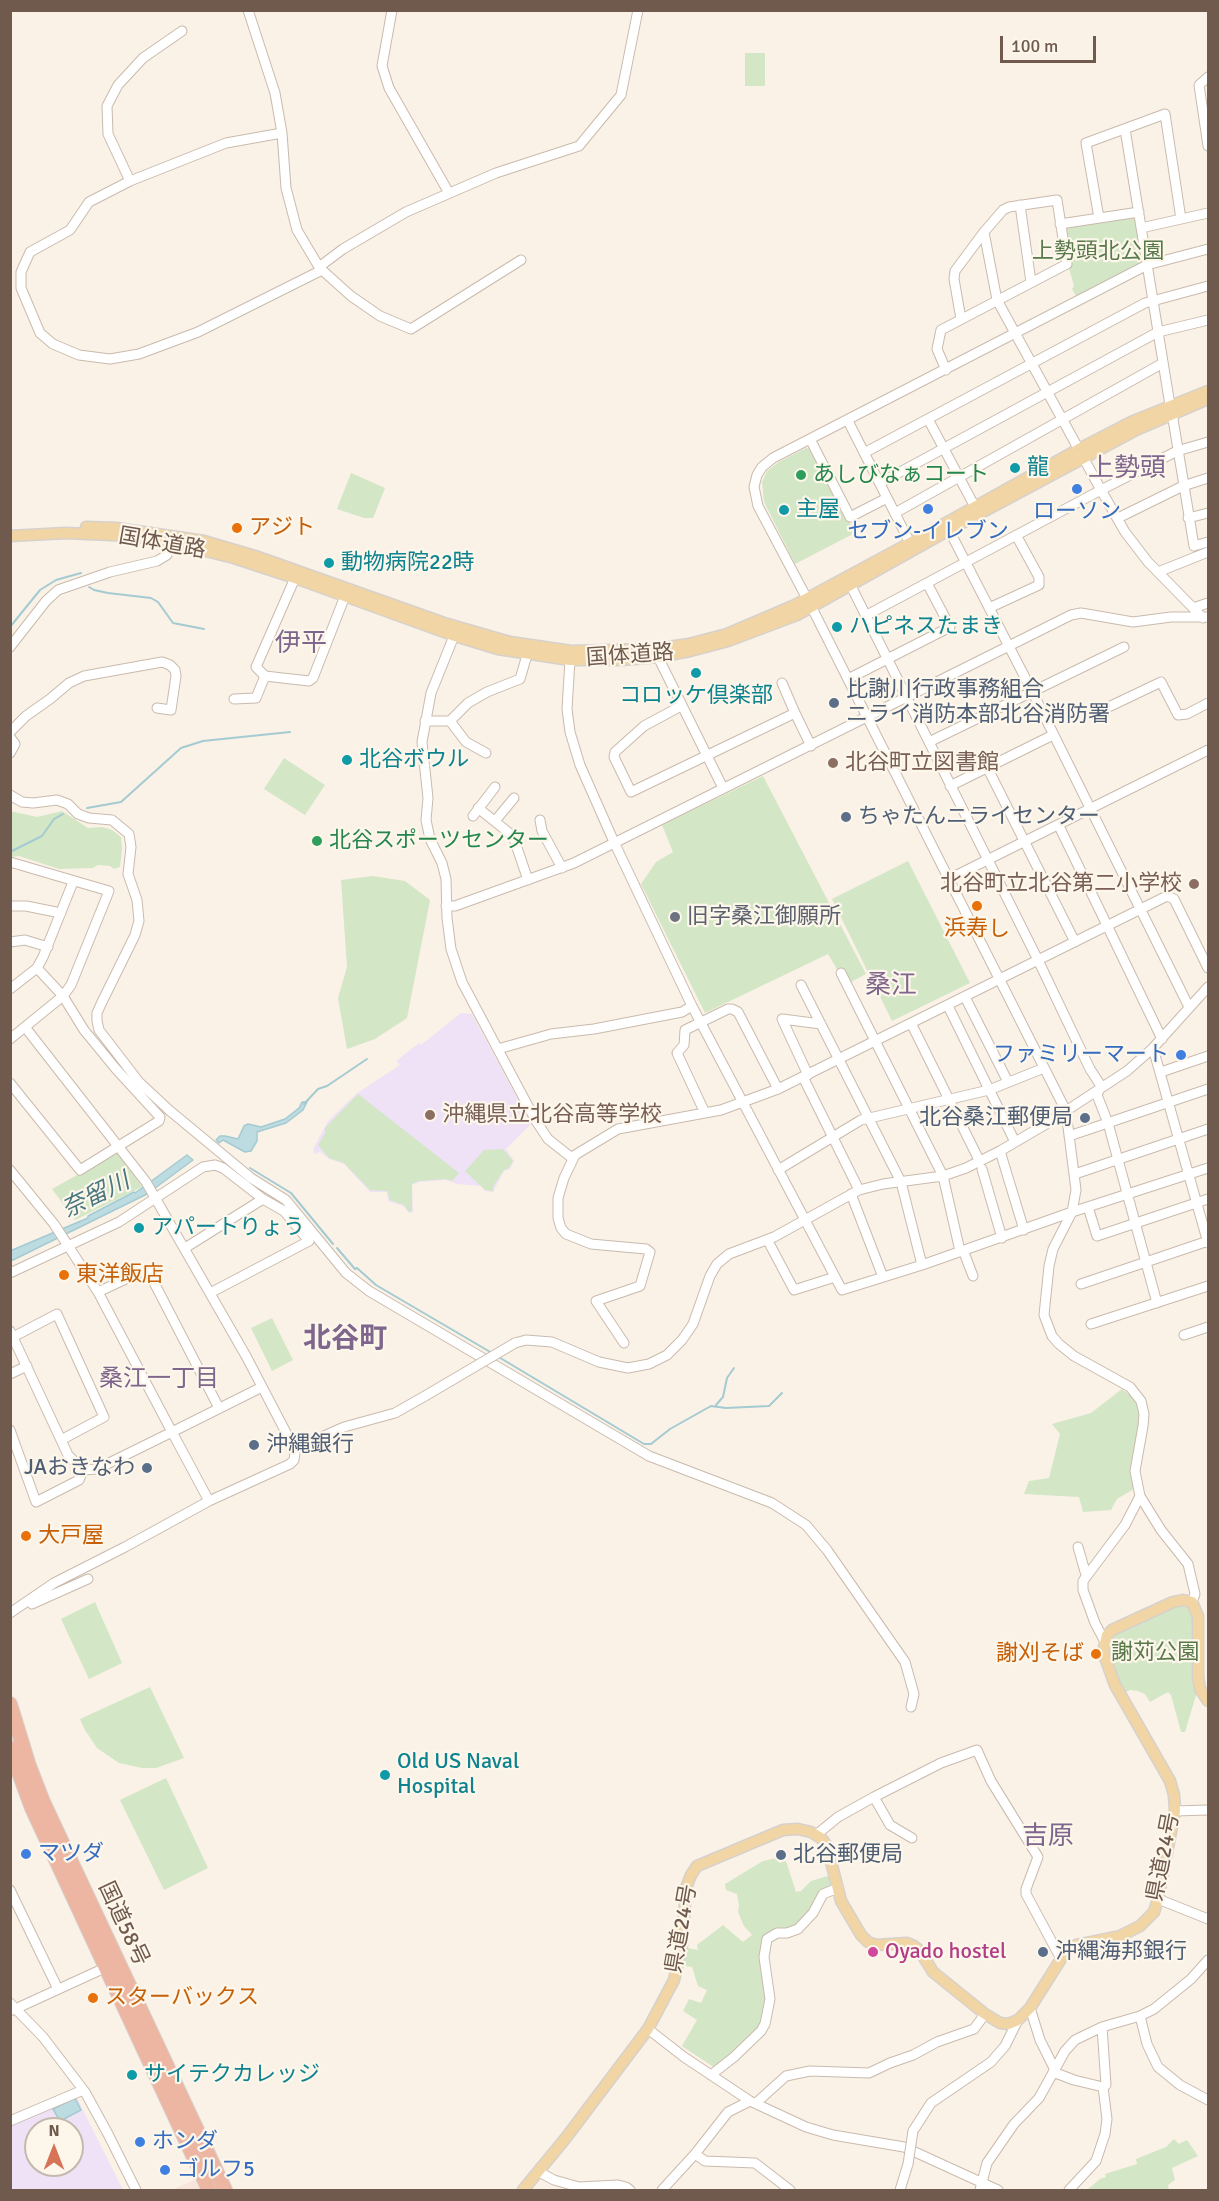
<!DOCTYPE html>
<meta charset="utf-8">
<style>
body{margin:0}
#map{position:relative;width:1219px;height:2201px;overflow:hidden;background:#faf2e6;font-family:Signika,sans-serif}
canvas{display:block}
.frame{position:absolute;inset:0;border:12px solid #705a4d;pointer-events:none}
.north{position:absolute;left:24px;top:2117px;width:60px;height:60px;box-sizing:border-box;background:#fdf6eb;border:2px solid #c5b8ac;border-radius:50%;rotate:0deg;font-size:16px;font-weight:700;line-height:24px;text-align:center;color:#705a4d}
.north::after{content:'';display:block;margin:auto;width:21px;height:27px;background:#d77458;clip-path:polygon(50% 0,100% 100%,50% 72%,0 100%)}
.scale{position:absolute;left:1000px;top:36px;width:96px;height:27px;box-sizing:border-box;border:3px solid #705a4d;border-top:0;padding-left:8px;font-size:18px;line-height:21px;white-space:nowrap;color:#705a4d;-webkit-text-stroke:4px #fdf6eb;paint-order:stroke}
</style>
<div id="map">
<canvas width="1219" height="2201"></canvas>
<div class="frame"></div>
<div class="north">N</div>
<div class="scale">100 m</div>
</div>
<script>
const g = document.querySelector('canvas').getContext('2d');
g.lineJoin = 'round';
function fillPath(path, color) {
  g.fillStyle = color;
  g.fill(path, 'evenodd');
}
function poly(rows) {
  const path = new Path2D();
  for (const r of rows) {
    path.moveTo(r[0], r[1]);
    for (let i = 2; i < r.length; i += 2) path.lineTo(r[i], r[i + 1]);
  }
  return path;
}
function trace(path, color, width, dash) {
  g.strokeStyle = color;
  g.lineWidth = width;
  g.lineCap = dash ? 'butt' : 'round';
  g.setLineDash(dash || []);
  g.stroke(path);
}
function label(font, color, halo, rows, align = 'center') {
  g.font = font + ' Signika,"Noto Sans JP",sans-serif';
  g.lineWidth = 4.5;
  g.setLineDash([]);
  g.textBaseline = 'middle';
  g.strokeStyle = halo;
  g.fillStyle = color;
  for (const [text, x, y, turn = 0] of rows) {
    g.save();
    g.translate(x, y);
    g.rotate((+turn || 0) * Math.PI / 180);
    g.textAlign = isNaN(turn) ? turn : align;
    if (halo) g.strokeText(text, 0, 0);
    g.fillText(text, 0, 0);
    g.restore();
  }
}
const commercial = poly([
 [196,2179,201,2190,172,2190]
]);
const education = poly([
 [461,1013,472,1014,531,1124,506,1149,514,1161,510,1169,504,1171,493,1192,485,1191,481,1186,457,1184,446,1180,419,1182,412,1185,413,1212,409,1213,403,1206,388,1201,387,1192,370,1192,344,1164,329,1159,320,1152,315,1154,313,1149,328,1121,356,1094,400,1065,396,1061,419,1043,421,1045],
 [76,2096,123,2190,11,2190,10,2127],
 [36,2129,72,2129,72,2165,36,2165]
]);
const green = poly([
 [745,53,765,53,765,86,745,86],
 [1137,214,1144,260,1142,264,1076,296,1072,289,1074,286,1068,265,1062,226],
 [806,448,812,449,855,533,795,564,764,502,762,482,767,471,779,462],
 [351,473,385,488,373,518,364,518,337,509],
 [284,758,325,785,305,815,264,789],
 [763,776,866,974,849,983,842,970,837,969,828,954,705,1013,641,884,656,862,673,852,662,825],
 [10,811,37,817,62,811,88,828,102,827,112,830,121,837,122,849,120,867,114,869,110,866,98,865,93,868,59,869,19,856,11,857],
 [908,861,970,983,892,1021,832,899],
 [373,876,405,881,430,900,407,1018,375,1039,347,1049,338,998,347,967,341,880],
 [358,1094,459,1173,452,1181,446,1179,419,1181,412,1184,412,1211,409,1212,404,1205,390,1200,387,1191,370,1190,344,1163,329,1158,318,1145,325,1133,325,1128],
 [503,1149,513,1161,509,1168,504,1170,494,1185,493,1191,485,1190,465,1171,484,1150],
 [118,1152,142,1187,75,1220,52,1189],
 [272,1318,293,1360,272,1371,251,1328],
 [1122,1389,1136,1400,1139,1416,1132,1479,1134,1489,1117,1499,1111,1510,1083,1512,1079,1497,1024,1494,1029,1481,1049,1478,1060,1434,1052,1424,1091,1413],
 [95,1602,122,1663,89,1679,61,1619],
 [1173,1602,1192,1602,1199,1685,1185,1732,1181,1732,1171,1695,1168,1692,1150,1702,1145,1694,1138,1691,1130,1690,1120,1695,1105,1642,1107,1635],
 [150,1687,184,1758,156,1768,142,1768,119,1763,97,1748,85,1730,80,1719],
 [166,1778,208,1868,164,1890,120,1800],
 [777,1858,779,1863,786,1861,796,1892,801,1891,811,1881,834,1874,838,1888,824,1893,800,1927,766,1941,768,1979,763,2023,749,2039,715,2068,682,2046,697,2020,683,2011,689,1999,701,2003,707,1990,698,1986,692,1967,678,1965,683,1947,698,1950,697,1945,723,1925,743,1942,752,1935,744,1926,738,1912,739,1906,737,1894,726,1890,725,1884,763,1861],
 [1174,2139,1179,2144,1187,2140,1198,2156,1172,2168,1175,2180,1168,2185,1169,2190,1087,2190,1100,2179,1106,2177,1105,2174,1137,2164,1136,2159,1166,2147]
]);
const water = poly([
 [302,1102,307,1102,303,1110,286,1123,257,1132,257,1141,251,1151,245,1152,223,1140,219,1143,216,1140,220,1136,225,1136,238,1139,244,1126,248,1124,261,1127,285,1119,299,1108,302,1102],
 [187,1155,193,1160,147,1194,11,1261,10,1251,88,1218,88,1216,134,1192,135,1193,187,1155],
 [75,2098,81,2110,60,2121,53,2109,75,2098]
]);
const stream = poly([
 [89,587,94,590,108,593,151,598,158,602,173,623,204,629],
 [10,627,40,590,56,580,81,573],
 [87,808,121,802,181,748,203,741,290,732],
 [10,852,42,836,54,819,63,814],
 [304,1104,318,1089,327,1086,367,1059],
 [250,1168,291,1193,333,1244],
 [337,1248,355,1269,357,1268,376,1285,492,1353],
 [497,1356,644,1444,651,1444,670,1429,711,1406,726,1408,769,1406,782,1393],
 [716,1405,723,1397,727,1378,734,1368]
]);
const minor = poly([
 [248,10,275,93,282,133,286,188,297,230,319,267,343,249,406,212,496,173,579,146,621,95,638,10],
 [392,10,382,66,389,88,449,193],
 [1208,77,1199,85,1208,146],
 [1125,129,1170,405],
 [282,133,226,143,130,181,89,202,70,230,30,252,21,272,21,288,40,333,53,344,79,355,110,359,139,354,198,332,322,270,351,296,380,316,411,329,521,260],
 [130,181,108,134,107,106,118,85,143,58,182,31],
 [1020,205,1031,282],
 [1099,218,1086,143,1165,114,1181,219],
 [1060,224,1139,212],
 [1141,228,1208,213],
 [984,232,997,300,1101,490,1125,532,1148,562,1203,618],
 [946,370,937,349,941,330,1067,264,1057,200,1009,207,1003,210,984,232,955,271,954,279,961,319],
 [1172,413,1194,546,1208,542],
 [928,419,975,507],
 [848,421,910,543],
 [810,439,850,517,887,498],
 [864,453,1145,303,1208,286],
 [880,483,1158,332,1208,320],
 [895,513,1163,363],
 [1118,518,1183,486,1208,478],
 [1188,518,1208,513],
 [949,530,1032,691,1189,1007],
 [1158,572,1208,552],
 [295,578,256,667,265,676,309,681,313,678,345,596],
 [851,586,1038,960,1090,1069,1101,1086],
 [989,608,1039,585,1039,577,1016,535],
 [1193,608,1208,603],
 [865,616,1101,490,1177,451,1208,442],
 [456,631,431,693,422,742,428,798,426,820,430,839,442,863,446,879,447,918,451,949,462,982,536,1121,548,1139,572,1158],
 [10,647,46,601,58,590,110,572,157,561,167,555],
 [658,657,723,788],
 [570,660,567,709,570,732,580,765,614,842,692,1006,842,1290,922,1265,1072,1212,1208,1168],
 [848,679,950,627,927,583],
 [782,683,795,713],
 [234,699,256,698,265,676],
 [681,706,644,726,615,752,614,757,631,792,795,713,811,746],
 [1098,712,1161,682,1178,715,1187,714,1208,703],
 [425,721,450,721,466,742,486,753],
 [450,721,468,703,487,692,520,679,527,655],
 [10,732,26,716,50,699,69,683,84,676,162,662,170,665,175,670,176,676,171,710,157,708],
 [10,737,15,744,10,753],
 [929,742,1124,647],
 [987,767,1075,942],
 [950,786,1053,735],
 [10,795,22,802,33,803,57,800,68,804,78,814,89,818,112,820,129,834,131,847,128,874,137,900,139,921,135,935,101,1004,97,1013,97,1021,99,1030,139,1082,169,1110,251,1178,286,1200,346,1273,369,1291,649,1456,772,1503,806,1525,827,1550,905,1662,914,1694,911,1707],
 [478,808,513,836,528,880],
 [473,816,495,787],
 [540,820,542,831,562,868],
 [495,821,514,798],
 [1059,826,1162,1039],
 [10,862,109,891,71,985,63,996,10,1039],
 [949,879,1208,750],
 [10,906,26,906,61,913],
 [446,906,455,906,574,863,1071,615,1081,613,1133,622,1171,617,1208,617],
 [10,942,25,940,48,947],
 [841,973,943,1176,960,1251],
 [801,985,901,1182,922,1265],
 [10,989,37,968,43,957,73,882],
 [965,997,1008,1082],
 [948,1006,1015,1142],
 [782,1019,808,1075],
 [782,1019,821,1024],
 [911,1023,980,1162],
 [25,1027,146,1182,246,1356,292,1444,301,1446,344,1427,395,1413,425,1396],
 [1153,1048,1208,1243],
 [498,1049,551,1034,594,1029,682,1012,692,1006],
 [1161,1072,1208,1056],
 [803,1077,859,1190],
 [10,1083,80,1170,159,1121,160,1117,116,1069,84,1030,63,996,37,968],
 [1101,1086,1097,1095,1108,1123,1157,1303],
 [705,1113,677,1053,684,1045,685,1030,728,1009,732,1009,738,1012,778,1089],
 [1069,1136,1208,1089],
 [1000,1151,1024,1230],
 [982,1169,1002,1238],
 [10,1170,54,1224,98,1292,172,1432,262,1387],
 [778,1170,861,1120,989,1090,1044,1068],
 [1075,1174,1208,1129],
 [851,1194,883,1277],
 [1088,1207,1097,1236,1208,1199],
 [769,1243,794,1290,835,1277],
 [185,1248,263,1199],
 [963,1250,973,1276],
 [10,1273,119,1222,203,1167,215,1165,223,1168,263,1199,284,1211,309,1241,210,1293],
 [1081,1284,1208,1241],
 [98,1292,147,1269,219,1408],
 [1091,1324,1208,1286],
 [10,1331,68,1455,83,1470,97,1469,172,1432,209,1501],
 [1184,1335,1208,1327],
 [13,1337,57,1314,104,1417,61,1440],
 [515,1343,526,1340,552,1342,599,1362,628,1368,649,1364,667,1355,682,1340,693,1324,710,1276,717,1264,729,1254,774,1237,859,1190,883,1184,943,1176,966,1168,1000,1151,1046,1124,1127,1071,1153,1048,1208,987],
 [624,1343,596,1301,640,1286,650,1252,646,1249,591,1244,566,1234,561,1228,558,1218,558,1198,564,1178,575,1155,618,1129,721,1110,778,1089,1167,896,1174,899,1208,968],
 [10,1374,27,1366],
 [10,1430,36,1502,79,1480,83,1470],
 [1078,1547,1086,1575],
 [1192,1602,1195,1594,1188,1564,1161,1530,1140,1496,1135,1471,1143,1426,1144,1414,1141,1401,1130,1387,1074,1356,1059,1344,1052,1336,1044,1315,1049,1266,1053,1249,1072,1212,1076,1190,1066,1111,812,608,758,506,754,487,757,475,762,467,773,458,1147,265,1208,249],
 [32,1604,88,1579],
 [10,1613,54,1583,125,1547,209,1501,290,1464,294,1460,296,1446],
 [1105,1642,1095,1623,1083,1590,1083,1581,1125,1525,1140,1496],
 [874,1797,890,1825,912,1838],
 [1175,1811,1208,1810],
 [816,1835,838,1817,874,1797,941,1763,977,1750,991,1781,1038,1857,1026,1889,1026,1894,1060,1957],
 [10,1890,58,1989],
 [1158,1899,1208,1919],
 [1208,1960,1191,1979,1154,2009,1140,2016,1147,2044,1158,2067,1180,2085,1208,2100],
 [10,2003,43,2037,85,2092,108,2134,136,2190],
 [1030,2008,1040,2040,1055,2070],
 [13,2010,109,1966],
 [648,2029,684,2057,750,2101,806,2127,833,2135,904,2147,998,2190],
 [1053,2072,1074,2080,1103,2087],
 [711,2075,734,2057,761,2031,765,2024,770,1999,764,1957,767,1939,777,1933,787,1933,798,1929,813,1913,823,1894,838,1888],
 [756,2103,786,2076,810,2071,869,2073,890,2063,913,2055,937,2042,974,2029,985,2014],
 [10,2121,83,2090],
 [913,2131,931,2103,991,2062,1005,2046,1018,2020],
 [695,2154,705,2161,755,2163,790,2190],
 [539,2172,554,2180,579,2187,618,2185,626,2187,630,2190],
 [662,2190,695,2154,728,2112,750,2101],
 [900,2190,908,2164],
 [980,2190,987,2163,1014,2124,1039,2098,1065,2051,1075,2040,1102,2027,1140,2016],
 [1069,2190,1096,2161,1105,2134,1107,2119,1103,2087,1106,2085,1102,2027]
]);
const major = poly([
 [86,527,116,528,204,541,255,556,444,623,510,642,571,651,655,649,689,644,727,634,795,605,910,543,1079,449,1131,422,1208,391],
 [10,536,66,533,134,536,182,545,234,558,295,578,455,636,498,649,570,660,622,660,658,657,690,651,728,641,797,615,949,530,1136,430,1208,399],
 [523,2190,565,2139,648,2029,674,1980,682,1945,686,1888,691,1875,697,1866,783,1830,798,1829,811,1832,821,1838,827,1846,841,1901,861,1935,868,1942,876,1945,907,1943,914,1946,920,1951,933,1972,985,2014,1000,2023,1008,2024,1018,2020,1030,2008,1066,1951,1076,1945,1120,1936,1140,1926,1154,1912,1158,1899,1175,1811,1174,1795,1170,1781,1115,1685,1103,1652,1107,1635,1112,1630,1173,1602,1183,1600,1192,1602,1198,1616,1198,1677,1200,1689,1208,1701]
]);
const highway = poly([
 [10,1704,29,1766,43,1802,225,2190],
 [10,1748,32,1808,209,2190]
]);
const minorBridge = poly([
 [425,1396,515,1343],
 [908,2164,913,2131]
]);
const markers = [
 [1015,468,6,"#0f9aa8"],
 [801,475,6,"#2e9e5b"],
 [1077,489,6,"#3f7fe0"],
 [928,509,6,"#3f7fe0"],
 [784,510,6,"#0f9aa8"],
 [237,528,6,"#e8710a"],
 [329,563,6,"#0f9aa8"],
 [837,627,6,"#0f9aa8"],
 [696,673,6,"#0f9aa8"],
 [834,703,6,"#5c6f8a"],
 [347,760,6,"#0f9aa8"],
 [833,763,6,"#8d6e63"],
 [846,817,6,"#5c6f8a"],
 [317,841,6,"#2e9e5b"],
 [1194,884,6,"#8d6e63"],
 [977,906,6,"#e8710a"],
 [675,917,6,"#6b7280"],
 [1181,1055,6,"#3f7fe0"],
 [430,1115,6,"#8d6e63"],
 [1085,1118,6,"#5c6f8a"],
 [139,1228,6,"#0f9aa8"],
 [64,1275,6,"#e8710a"],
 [254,1445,6,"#5c6f8a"],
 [147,1468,6,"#5c6f8a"],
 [26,1536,6,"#e8710a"],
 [1096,1654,6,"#e8710a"],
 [385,1775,6,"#0f9aa8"],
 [26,1854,6,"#3f7fe0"],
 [781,1855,6,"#5c6f8a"],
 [873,1952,6,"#d1479c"],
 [1043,1952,6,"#5c6f8a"],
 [93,1998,6,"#e8710a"],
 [132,2075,6,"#0f9aa8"],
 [140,2142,6,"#3f7fe0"],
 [165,2170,6,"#3f7fe0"]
];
const parkNames = [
 ["上勢頭北公園",1098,252],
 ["謝苅公園",1155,1653]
];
const cultureNames = [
 ["龍",1027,468],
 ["主屋",796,510],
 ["動物病院22時",341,563],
 ["ハピネスたまき",849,627],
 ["コロッケ倶楽部",696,696,"center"],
 ["北谷ボウル",359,760],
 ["アパートりょう",151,1228],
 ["Old US Naval",397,1762],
 ["Hospital",397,1787],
 ["サイテクカレッジ",144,2075]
];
const leisureNames = [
 ["あしびなぁコート",813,475],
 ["北谷スポーツセンター",329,841]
];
const shopNames = [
 ["ローソン",1077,512,"center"],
 ["セブン-イレブン",928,532,"center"],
 ["ファミリーマート",1169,1055,"right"],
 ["マツダ",38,1854],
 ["ホンダ",152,2142],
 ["ゴルフ5",177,2170]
];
const foodNames = [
 ["アジト",249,528],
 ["浜寿し",977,929,"center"],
 ["東洋飯店",76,1275],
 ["大戸屋",38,1536],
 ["謝刈そば",1084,1654,"right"],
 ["スターバックス",105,1998]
];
const streetNames = [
 ["国体道路",162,544,10],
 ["国体道路",630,656,-4],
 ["県道24号",1164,1857,-79],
 ["国道58号",123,1924,65],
 ["県道24号",682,1929,-80]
];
const serviceNames = [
 ["比謝川行政事務組合",846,690],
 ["ニライ消防本部北谷消防署",846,715],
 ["ちゃたんニライセンター",858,817],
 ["北谷桑江郵便局",1073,1118,"right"],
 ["沖縄銀行",266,1445],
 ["JAおきなわ",135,1468,"right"],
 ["北谷郵便局",793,1855],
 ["沖縄海邦銀行",1055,1952]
];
const educationNames = [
 ["北谷町立図書館",845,763],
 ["北谷町立北谷第二小学校",1182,884,"right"],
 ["沖縄県立北谷高等学校",442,1115]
];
const worshipNames = [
 ["旧字桑江御願所",687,917]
];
const hotelNames = [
 ["Oyado hostel",885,1952]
];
const waterNames = [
 ["奈留川",96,1196,-26]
];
const neighbourhoodNames = [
 ["桑江一丁目",159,1380]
];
const quarterNames = [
 ["上勢頭",1127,469],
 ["伊平",301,644],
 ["桑江",891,986],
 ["吉原",1048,1837]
];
const districtNames = [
 ["北谷町",345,1340]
];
fillPath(commercial, '#f9e4da');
fillPath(education, '#efe2f6');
fillPath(green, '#d3e6c6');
fillPath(water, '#bcdce1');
trace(water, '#a4cad2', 1.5);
trace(stream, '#a4cad2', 2);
trace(minor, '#cabaad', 11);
trace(major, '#d7d1cd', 13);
trace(highway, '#d7d1cd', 16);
trace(minor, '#fff', 9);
trace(major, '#f1d5a5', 10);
trace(highway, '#edb6a3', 14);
trace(minorBridge, '#cabaad', 11, []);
trace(minorBridge, '#fff', 9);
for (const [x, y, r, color] of markers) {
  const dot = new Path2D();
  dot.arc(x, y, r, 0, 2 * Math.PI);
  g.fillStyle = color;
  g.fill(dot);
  trace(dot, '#fdf6eb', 2);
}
label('22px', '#587a4a', '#fdf6eb', parkNames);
label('22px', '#0d838f', '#fdf6eb', cultureNames, 'left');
label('22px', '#27864d', '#fdf6eb', leisureNames, 'left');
label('22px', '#366cbe', '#fdf6eb', shopNames, 'left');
label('22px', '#c56008', '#fdf6eb', foodNames, 'left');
label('22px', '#705a4d', '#fdf6eb', streetNames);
label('22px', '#4e5e75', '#fdf6eb', serviceNames, 'left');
label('22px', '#785e54', '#fdf6eb', educationNames, 'left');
label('22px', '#5b616d', '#fdf6eb', worshipNames, 'left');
label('22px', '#b23c85', '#fdf6eb', hotelNames, 'left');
label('italic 24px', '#4a7881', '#fdf6eb', waterNames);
label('24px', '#7f668c', '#fdf6eb', neighbourhoodNames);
label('26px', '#7f668c', '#fdf6eb', quarterNames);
label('bold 28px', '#7f668c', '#fdf6eb', districtNames);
</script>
